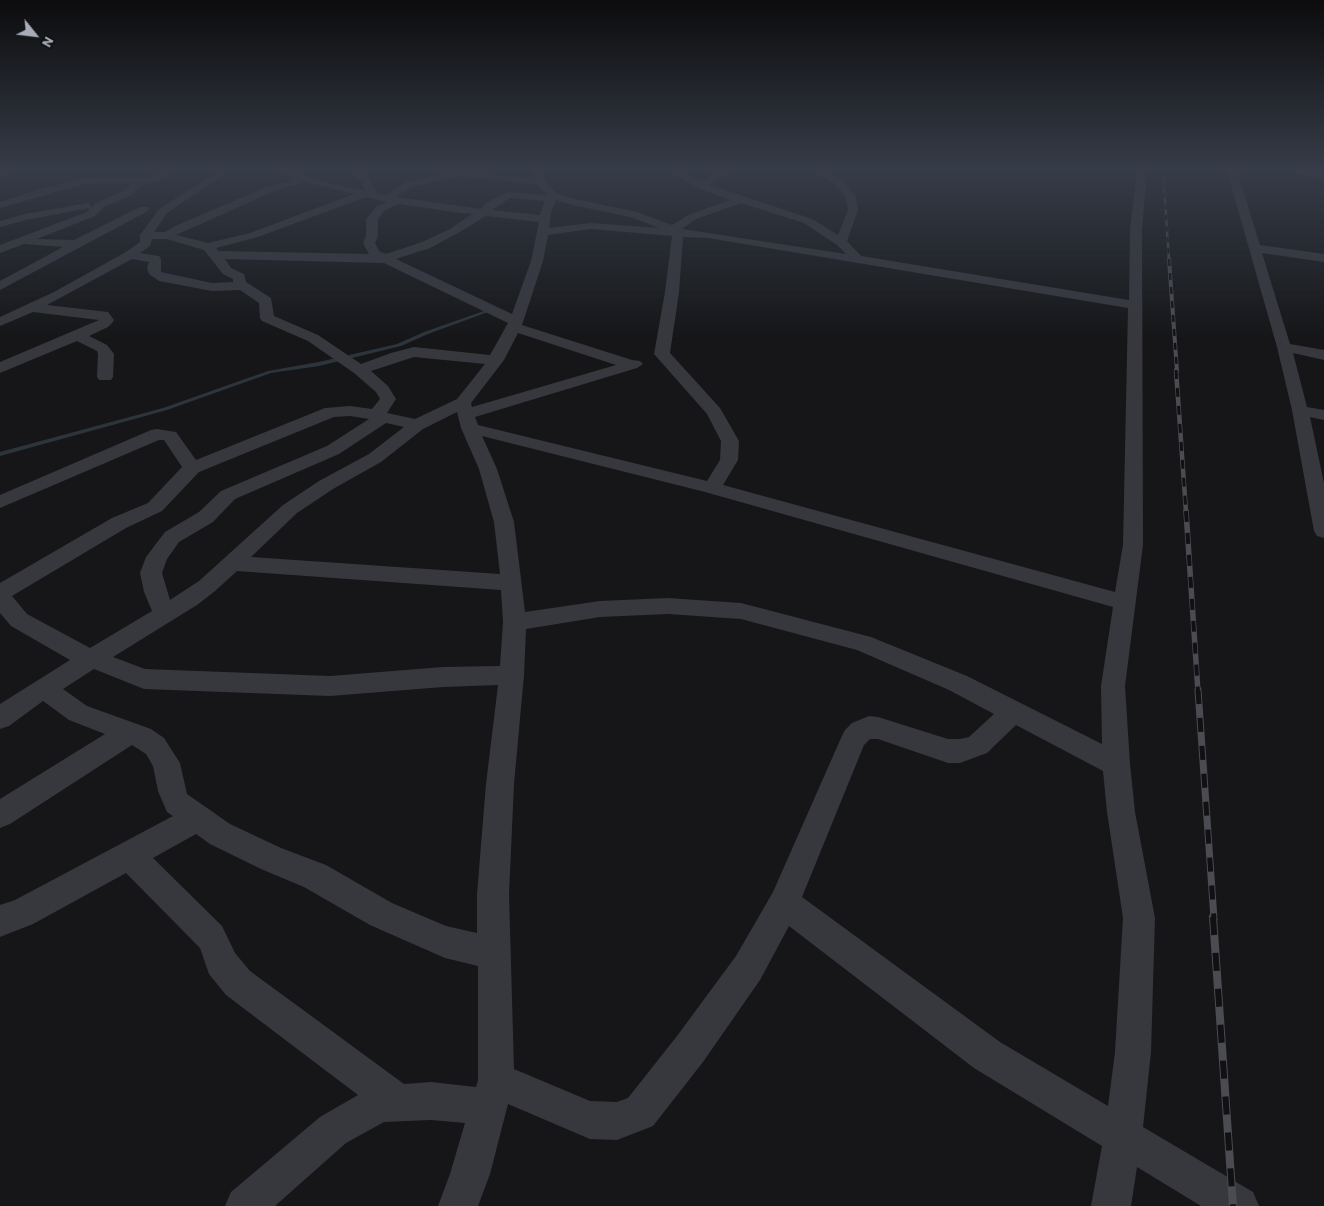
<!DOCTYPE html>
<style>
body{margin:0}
#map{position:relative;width:1324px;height:1206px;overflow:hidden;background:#161618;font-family:Barlow,sans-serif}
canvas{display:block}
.north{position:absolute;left:10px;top:10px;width:50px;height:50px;-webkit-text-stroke:4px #111113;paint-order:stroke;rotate:119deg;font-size:14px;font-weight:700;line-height:20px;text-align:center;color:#a8adb8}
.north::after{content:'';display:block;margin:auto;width:18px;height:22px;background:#a8adb8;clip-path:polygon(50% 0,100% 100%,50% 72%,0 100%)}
</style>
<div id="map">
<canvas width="1324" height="1206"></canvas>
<div class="north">N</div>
</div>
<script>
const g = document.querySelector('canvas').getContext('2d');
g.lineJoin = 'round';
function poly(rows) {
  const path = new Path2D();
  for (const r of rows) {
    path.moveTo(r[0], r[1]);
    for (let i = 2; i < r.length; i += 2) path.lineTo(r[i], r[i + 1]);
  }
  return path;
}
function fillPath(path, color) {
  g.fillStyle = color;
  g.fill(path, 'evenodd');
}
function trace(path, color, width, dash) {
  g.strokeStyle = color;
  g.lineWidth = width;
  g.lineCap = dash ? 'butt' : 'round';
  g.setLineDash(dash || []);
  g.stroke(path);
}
const stream = poly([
 [484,311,488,312,428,334,401,346,319,366,271,373,167,410,0,456,0,452,163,408,268,371,319,362,397,344,424,332,484,311]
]);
const minor = poly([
 [15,171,13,173,0,178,0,172,15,171],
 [163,171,176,171,156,182,142,185,132,195,104,207,95,216,37,239,74,240,140,207,148,207,149,209,148,211,0,290,0,281,63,247,24,244,0,253,0,245,87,212,90,208,26,220,0,227,0,221,25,214,87,203,91,204,91,208,96,203,124,191,132,183,84,184,0,208,0,202,43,188,84,178,150,177,163,171],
 [276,171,291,171,320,181,365,191,361,181,348,171,360,171,369,177,377,193,386,195,404,183,451,171,534,178,532,171,542,171,545,181,557,193,575,199,637,212,672,225,688,215,730,200,698,188,668,171,681,171,702,181,719,171,731,171,710,185,812,219,838,235,848,210,846,197,834,184,813,171,826,171,842,180,856,196,858,210,847,241,861,256,1129,300,1130,229,1137,171,1147,171,1142,229,1143,545,1125,686,1130,764,1135,812,1155,918,1151,1052,1143,1127,1253,1192,1259,1206,1201,1206,1137,1167,1131,1206,1091,1206,1102,1146,974,1068,789,926,760,980,703,1062,653,1126,617,1140,590,1139,508,1104,490,1174,478,1206,438,1206,450,1174,465,1123,431,1120,384,1122,346,1143,275,1206,225,1206,231,1192,320,1117,358,1095,226,995,209,974,200,948,126,873,33,924,0,937,0,905,15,900,173,816,167,812,158,791,153,766,146,754,132,745,10,824,0,828,0,799,105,734,69,720,43,701,9,726,0,729,0,704,70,660,11,626,0,613,0,583,112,518,148,503,182,467,164,440,159,440,0,508,0,495,151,430,157,429,176,432,196,460,325,408,350,406,372,409,380,399,376,392,354,373,308,341,262,321,260,318,259,303,240,290,212,291,159,281,149,274,147,268,149,262,132,259,47,305,108,312,114,320,112,323,108,327,89,336,107,345,114,354,113,377,111,380,99,380,97,377,98,354,97,351,77,341,0,373,0,362,99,320,33,312,0,326,0,317,54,292,126,252,140,242,140,235,159,209,216,173,222,173,224,175,167,213,154,232,165,232,175,226,264,188,295,179,276,171],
 [461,176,537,185,547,195,508,192,486,203,481,209,397,197,411,187,461,176],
 [305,182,354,194,250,233,208,243,176,235,272,192,305,182],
 [366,197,387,202,376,207,366,219,366,236,363,243,369,254,219,251,216,248,258,237,366,197],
 [510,198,545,201,540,215,492,210,510,198],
 [556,200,573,205,630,217,659,228,591,223,549,228,551,212,556,200],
 [741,203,804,223,837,245,846,254,682,229,696,219,741,203],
 [399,204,461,213,472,214,450,229,422,242,386,254,379,251,375,243,378,236,378,219,384,211,399,204],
 [486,216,539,222,531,261,512,314,396,259,430,248,458,233,486,216],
 [591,229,672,236,665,292,654,354,707,414,721,441,720,460,707,481,478,425,475,417,637,368,643,364,640,361,632,360,522,325,543,261,548,235,591,229],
 [683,237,708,238,1128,308,1123,545,1115,592,723,485,738,460,739,441,720,408,670,353,679,292,683,237],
 [152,239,167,239,204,250,223,274,233,279,233,282,212,283,161,272,161,259,159,256,140,253,150,246,152,239],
 [225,259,384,263,508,323,490,355,414,347,391,353,361,364,318,335,274,316,271,298,246,282,244,274,231,268,225,259],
 [518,333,616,365,472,407,471,403,504,360,518,333],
 [414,357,485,364,457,399,415,419,387,413,396,399,388,386,371,371,414,357],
 [457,412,461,428,479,469,494,522,500,574,251,557,297,513,333,489,381,462,423,429,457,412],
 [350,416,369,419,327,446,221,491,199,512,165,532,146,557,140,573,144,592,152,611,90,648,27,614,12,596,126,528,162,511,199,472,334,417,350,416],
 [386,423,404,427,369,454,319,481,283,505,199,581,170,600,162,573,167,559,179,542,213,522,235,499,339,454,386,423],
 [482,436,705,492,1113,607,1101,686,1102,744,967,676,871,637,741,603,668,598,600,601,525,612,514,522,497,469,482,436],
 [237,571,501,590,503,622,500,666,443,667,330,676,145,669,113,657,197,605,215,591,237,571],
 [668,614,741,619,857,650,949,690,994,714,969,737,960,739,948,739,878,717,869,716,852,723,845,730,841,738,773,892,736,956,677,1036,628,1098,617,1102,590,1101,514,1069,509,894,514,784,524,675,526,629,600,617,668,614],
 [94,669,144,689,330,696,443,687,498,685,486,784,477,894,477,933,446,926,392,903,326,865,281,848,230,824,187,794,180,763,164,738,151,729,87,706,63,689,94,669],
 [1016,725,1103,771,1107,812,1123,918,1115,1052,1108,1106,1000,1042,802,897,864,745,870,739,878,739,948,763,960,763,987,753,1016,725],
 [196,834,210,844,261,869,304,887,370,925,445,958,478,966,478,1080,476,1087,431,1082,404,1084,250,971,235,953,222,926,153,858,196,834],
 [1227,171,1237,171,1260,245,1324,254,1324,262,1262,253,1290,344,1324,350,1324,360,1293,353,1307,407,1324,410,1324,420,1310,417,1324,483,1324,538,1317,536,1314,531,1292,410,1277,347,1227,171],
 [1290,171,1324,172,1324,178,1295,174,1290,171]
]);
const railFar5 = poly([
 [1163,171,1169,260]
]);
const railFar4 = poly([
 [1169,259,1177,371]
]);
const railFar3 = poly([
 [1176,370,1186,512]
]);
const railFar2 = poly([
 [1186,511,1198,692]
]);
const railFar1 = poly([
 [1198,690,1214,919]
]);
const rail = poly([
 [1213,917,1233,1206]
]);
fillPath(stream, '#2c353c');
fillPath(minor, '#37383d');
trace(railFar5, '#4a4c52', 2.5);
trace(railFar4, '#4a4c52', 4);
trace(railFar3, '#4a4c52', 4.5);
trace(railFar2, '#4a4c52', 5.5);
trace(railFar1, '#4a4c52', 7);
trace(rail, '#4a4c52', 8);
trace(railFar5, '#111113', 2, [5.5]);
trace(railFar4, '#111113', 2.5, [7]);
trace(railFar3, '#111113', 3, [9]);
trace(railFar2, '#111113', 4, [11]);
trace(railFar1, '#111113', 5, [14]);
trace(rail, '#111113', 6, [18]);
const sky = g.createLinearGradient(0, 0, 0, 340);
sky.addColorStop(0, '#0c0c0d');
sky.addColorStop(0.5, '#363c48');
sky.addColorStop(1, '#363c4800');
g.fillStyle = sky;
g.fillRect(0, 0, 1324, 340);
</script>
